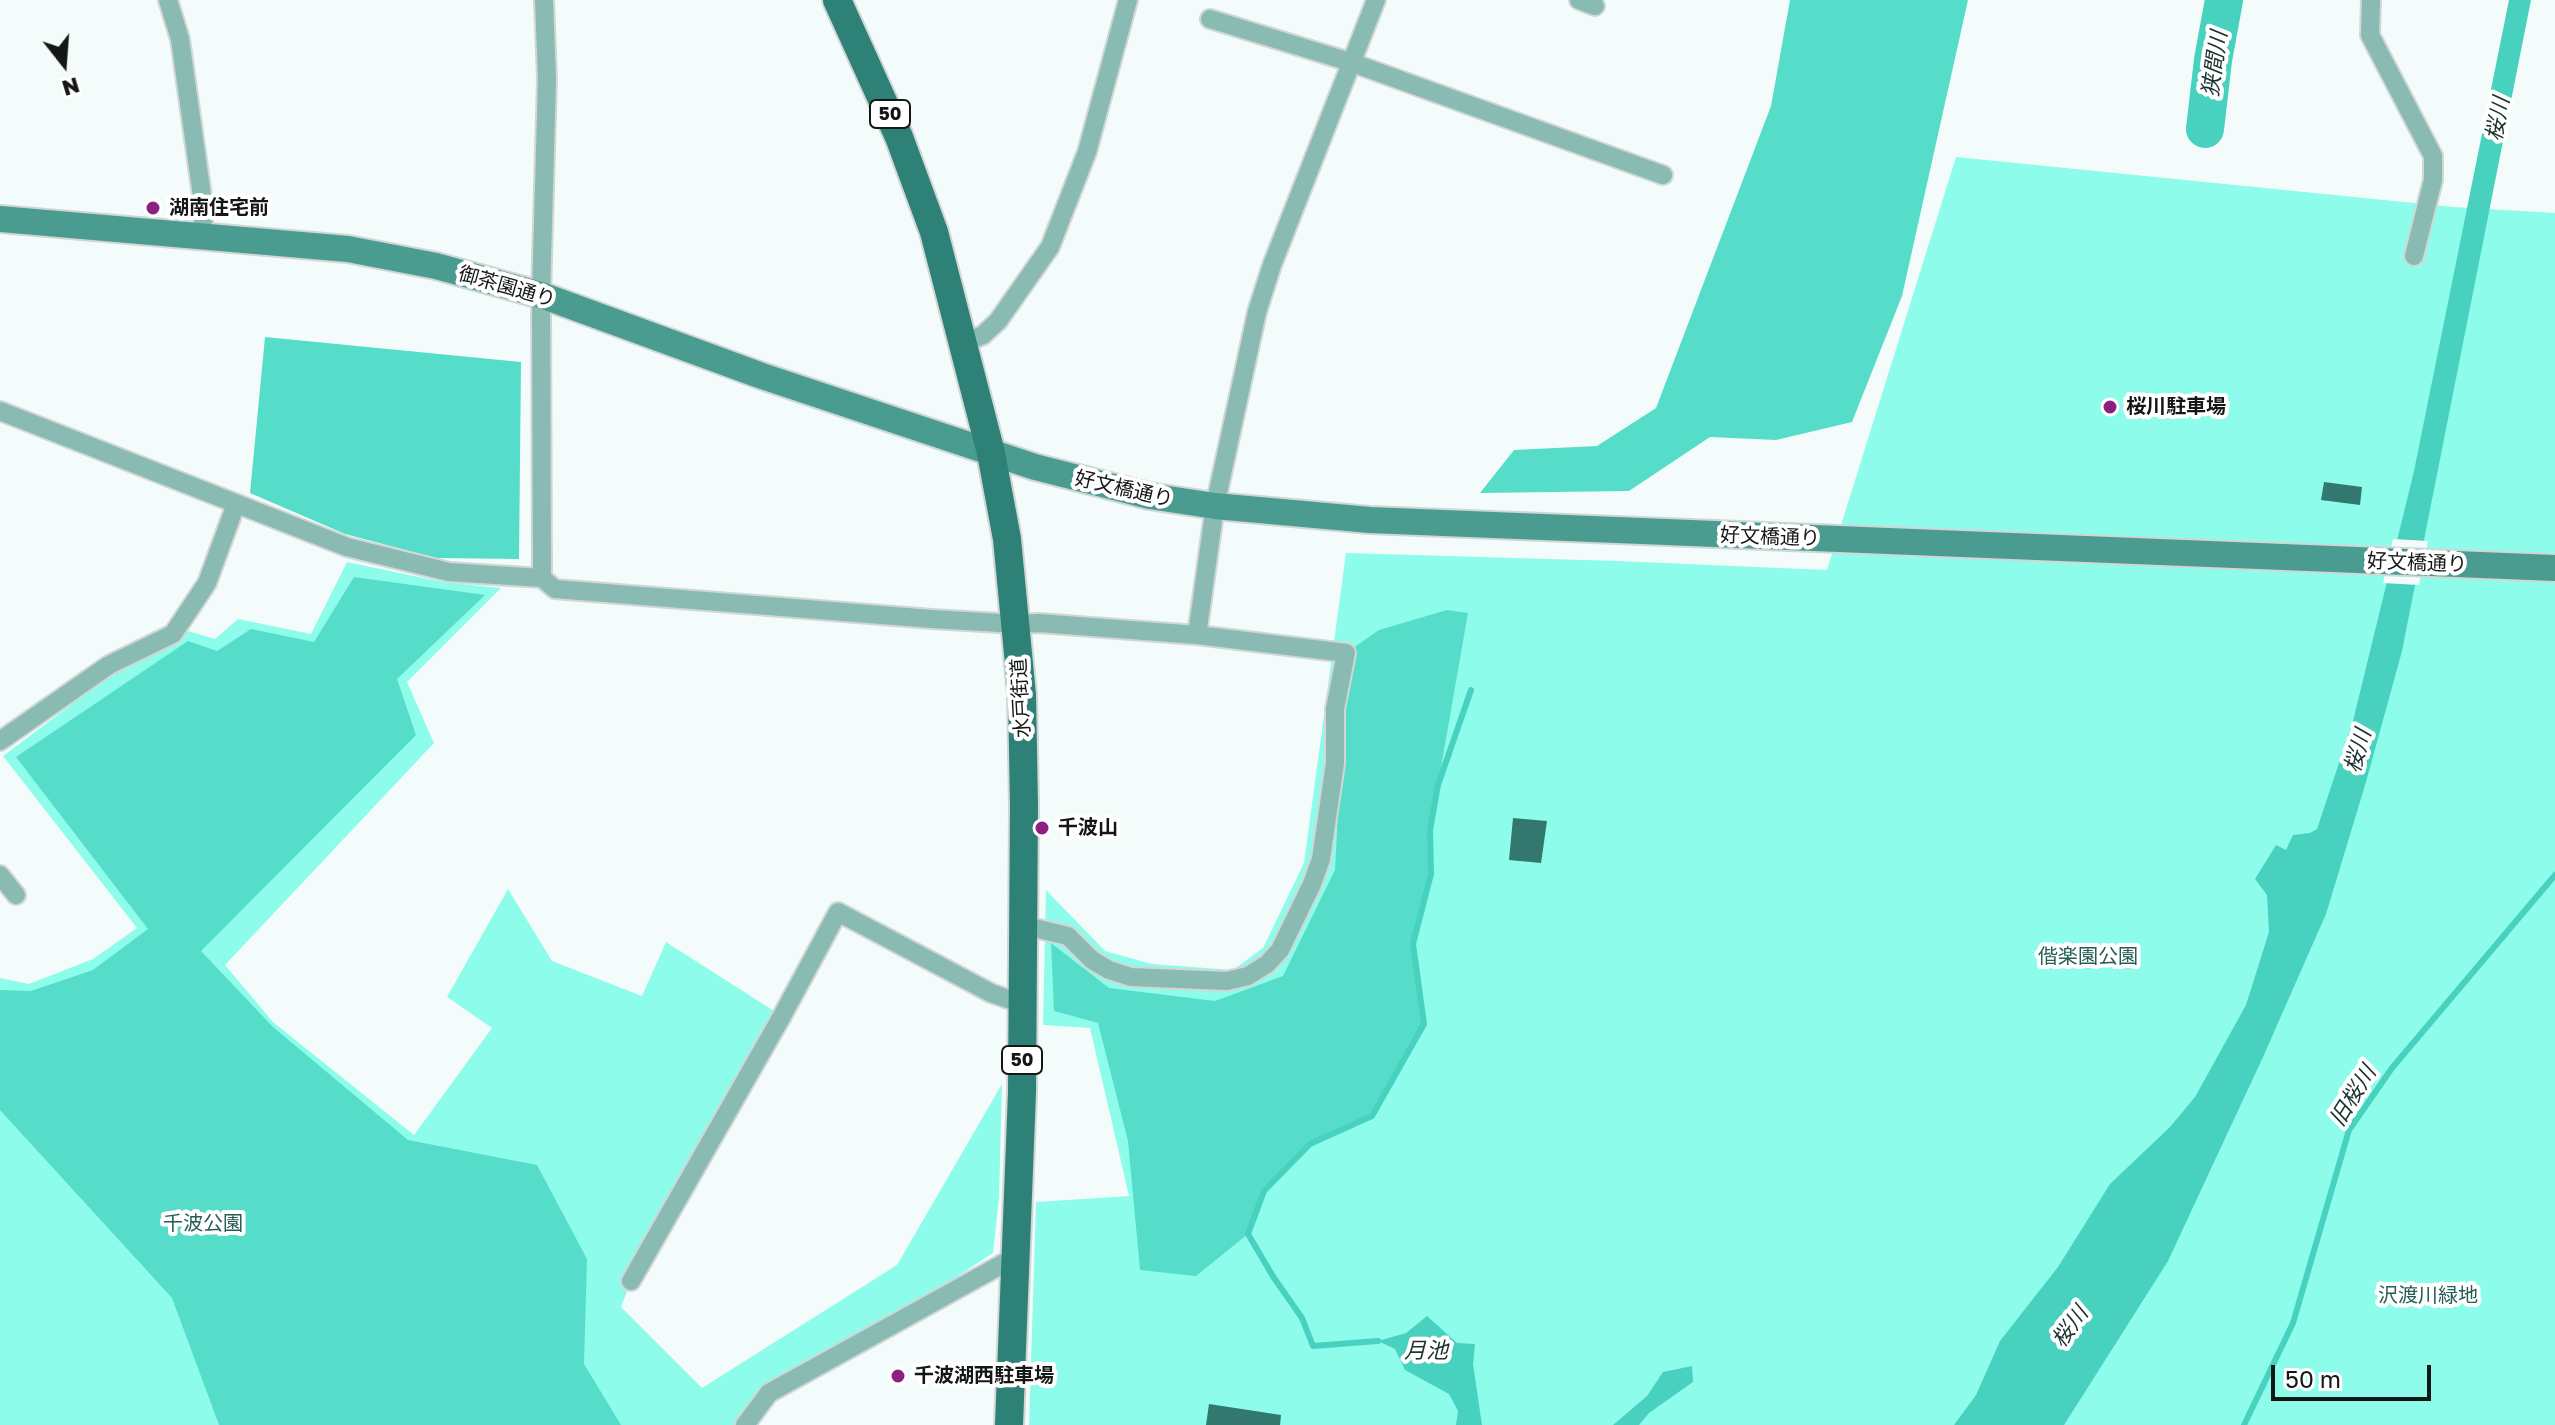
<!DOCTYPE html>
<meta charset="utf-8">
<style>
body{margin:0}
#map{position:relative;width:2555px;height:1425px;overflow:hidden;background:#f4fcfb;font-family:"Golos Text",sans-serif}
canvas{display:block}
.north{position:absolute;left:24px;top:24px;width:80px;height:80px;-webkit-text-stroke:6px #fff;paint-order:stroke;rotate:163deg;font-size:22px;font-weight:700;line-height:32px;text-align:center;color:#141716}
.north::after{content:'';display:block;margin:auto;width:28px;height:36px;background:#141716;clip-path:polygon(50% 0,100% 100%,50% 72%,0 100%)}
.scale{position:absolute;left:2271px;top:1365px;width:160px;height:36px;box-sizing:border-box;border:4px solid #141716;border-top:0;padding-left:10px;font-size:24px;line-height:28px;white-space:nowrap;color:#141716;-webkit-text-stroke:6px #fff;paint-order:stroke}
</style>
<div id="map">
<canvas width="2555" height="1425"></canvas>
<div class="north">N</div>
<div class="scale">50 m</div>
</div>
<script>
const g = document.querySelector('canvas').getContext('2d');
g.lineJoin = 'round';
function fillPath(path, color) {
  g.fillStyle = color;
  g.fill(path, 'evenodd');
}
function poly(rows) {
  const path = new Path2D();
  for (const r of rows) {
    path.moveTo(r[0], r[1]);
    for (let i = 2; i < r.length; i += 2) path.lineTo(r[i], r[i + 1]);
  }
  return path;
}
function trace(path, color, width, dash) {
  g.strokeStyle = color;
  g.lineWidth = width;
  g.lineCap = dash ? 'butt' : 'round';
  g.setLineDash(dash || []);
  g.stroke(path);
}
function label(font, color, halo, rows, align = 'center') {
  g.font = font + ' "Golos Text","Noto Sans JP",sans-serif';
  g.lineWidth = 8;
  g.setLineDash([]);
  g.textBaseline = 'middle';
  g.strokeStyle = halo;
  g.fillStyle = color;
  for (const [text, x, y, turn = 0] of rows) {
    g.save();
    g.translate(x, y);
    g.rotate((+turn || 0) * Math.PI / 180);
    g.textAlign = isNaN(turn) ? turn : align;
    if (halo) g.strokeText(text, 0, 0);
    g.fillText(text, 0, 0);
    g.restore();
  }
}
const green = poly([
 [1956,157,2454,207,2555,213,2555,1425,1029,1425,1036,1202,1129,1196,1090,1028,1043,1025,1046,890,1105,951,1152,964,1233,970,1263,948,1304,863,1346,553,1618,561,1827,570],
 [347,562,443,582,501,588,407,682,434,743,225,965,273,1022,414,1135,492,1028,447,997,508,889,552,961,642,996,666,942,782,1016,631,1281,621,1307,702,1388,897,1265,1002,1084,999,1198,993,1253,833,1358,769,1393,745,1425,0,1425,0,978,29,984,93,959,137,928,3,756,104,680,188,631,215,639,238,619,311,634]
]);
const forest = poly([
 [1790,0,1968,0,1902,296,1852,422,1776,440,1710,437,1629,491,1480,493,1514,450,1597,446,1656,408,1771,106],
 [265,337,521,362,519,559,436,558,345,534,250,493],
 [354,577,485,595,397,679,416,735,201,951,273,1027,408,1140,537,1165,587,1259,584,1364,621,1425,219,1425,172,1298,0,1110,0,990,31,991,93,970,148,929,16,757,188,641,217,651,251,629,314,642],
 [1447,610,1468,613,1430,830,1431,874,1413,944,1424,1024,1372,1116,1309,1144,1264,1191,1248,1234,1196,1276,1140,1270,1128,1141,1098,1023,1054,1011,1051,943,1109,988,1215,1001,1283,976,1335,870,1346,653,1379,630]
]);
const water = poly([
 [2509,0,2531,0,2402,651,2366,782,2326,914,2263,1057,2168,1261,2064,1425,1954,1425,1976,1395,2000,1341,2058,1267,2110,1184,2170,1127,2195,1097,2246,1005,2269,932,2267,895,2255,879,2276,845,2286,850,2293,835,2310,833,2317,829,2353,721,2414,471],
 [1427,1316,1457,1343,1475,1344,1473,1364,1482,1425,1456,1425,1458,1411,1449,1394,1405,1370,1395,1349,1378,1341,1406,1333],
 [1692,1366,1693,1382,1649,1413,1639,1425,1613,1425,1647,1396,1663,1372]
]);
const pier = poly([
 [2393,539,2428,541,2419,585,2383,583]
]);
const stream = poly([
 [1378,1341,1313,1346,1302,1318,1274,1278,1248,1234,1264,1191,1310,1144,1372,1116,1424,1024,1413,944,1431,874,1430,830,1438,785,1471,690],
 [2244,1425,2293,1323,2349,1130,2392,1068,2555,875]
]);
const river = poly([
 [2205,129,2213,60,2224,0]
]);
const building = poly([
 [2324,482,2362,487,2360,505,2321,500],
 [1513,818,1547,821,1541,863,1509,860],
 [1209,1404,1281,1415,1280,1425,1206,1425]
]);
const street = poly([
 [168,0,180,39,204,210,202,235],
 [544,0,547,79,541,295,542,578,555,589,932,619,1017,624,1039,623,1197,635,1346,653,1335,709,1335,763,1321,859,1312,884,1280,950,1267,964,1248,976,1227,981,1131,977,1109,970,1092,960,1068,936,1022,925],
 [1579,0,1595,6],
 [2371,0,2370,35,2433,156,2433,180,2414,256],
 [1210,19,1350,62,1663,175],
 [964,343,983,335,998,321,1050,247,1087,152,1128,0],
 [0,411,347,547,449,572,542,578],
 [1197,635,1215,506,1257,312,1272,265,1376,0],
 [0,741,109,665,173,634,207,583,236,504],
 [0,875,16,895],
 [631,1281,782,1016,838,912,991,993,1022,1004],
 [745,1425,769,1393,1017,1256]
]);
const secondary = poly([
 [0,219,348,249,436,266,541,295,762,376,1035,467,1149,496,1215,506,1370,520,2555,568]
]);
const primary = poly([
 [837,0,899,137,934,232,991,453,1007,539,1022,695,1024,806,1022,1092,1009,1425]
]);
const markers = [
 [153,208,8,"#8d1f82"],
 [2110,407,8,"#8d1f82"],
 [1042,828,8,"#8d1f82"],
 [898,1376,8,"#8d1f82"]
];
const shields = [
 [890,114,40],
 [1022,1060,40]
];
const shieldNames = [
 ["50",890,114],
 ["50",1022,1060]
];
const poiNames = [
 ["湖南住宅前",169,208],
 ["桜川駐車場",2126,407],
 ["千波山",1058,828],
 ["千波湖西駐車場",914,1376]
];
const streetNames = [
 ["御茶園通り",507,287,16],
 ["好文橋通り",1124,489,13],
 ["好文橋通り",1770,537,2],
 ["好文橋通り",2417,563,2],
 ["水戸街道",1021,698,-93]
];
const parkNames = [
 ["偕楽園公園",2088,957],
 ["千波公園",203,1224],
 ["沢渡川緑地",2428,1296]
];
const waterNames = [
 ["狭間川",2215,64,-82],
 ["桜川",2498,119,-79],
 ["桜川",2358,751,-74],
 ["旧桜川",2353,1096,-58],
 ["桜川",2070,1327,-54],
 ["月池",1426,1351]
];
fillPath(green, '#8efceb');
fillPath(forest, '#56ddca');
fillPath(water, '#48d1bf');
fillPath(pier, '#f4fcfb');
trace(stream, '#48d1bf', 6);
trace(river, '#48d1bf', 38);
fillPath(building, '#32786e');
trace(street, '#d0d7d6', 22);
trace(secondary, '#d0d7d6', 30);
trace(primary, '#d0d7d6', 32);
trace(street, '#89bbb2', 18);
trace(secondary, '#4b9c90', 26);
trace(primary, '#2e8176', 28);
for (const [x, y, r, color] of markers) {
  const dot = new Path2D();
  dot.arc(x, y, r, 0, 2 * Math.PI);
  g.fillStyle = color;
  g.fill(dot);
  trace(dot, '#fff', 3);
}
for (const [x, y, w] of shields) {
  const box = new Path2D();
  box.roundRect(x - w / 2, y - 14, w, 28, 6);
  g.fillStyle = '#fff';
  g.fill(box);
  trace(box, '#141716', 2);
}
label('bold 18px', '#141716', null, shieldNames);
label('bold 20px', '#141716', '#fff', poiNames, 'left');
label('20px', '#141716', '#fff', streetNames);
label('20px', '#265d55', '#fff', parkNames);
label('italic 22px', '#1b322e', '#fff', waterNames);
</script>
